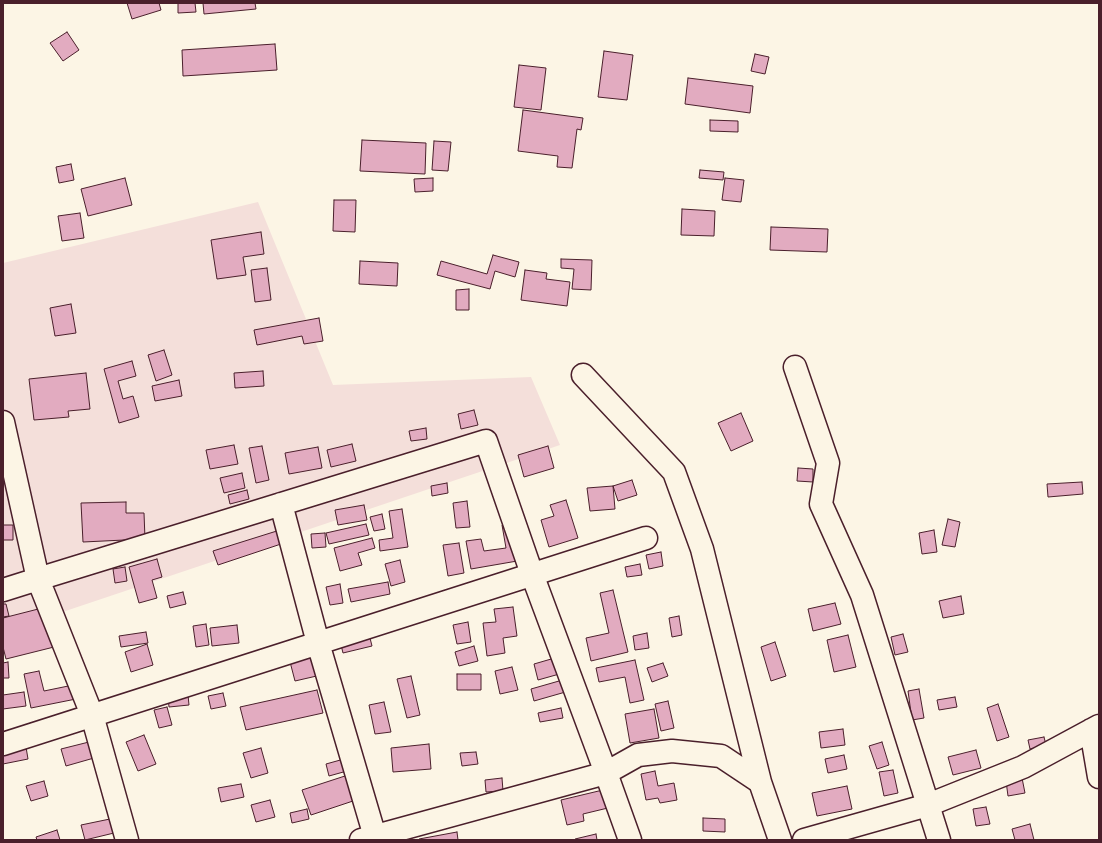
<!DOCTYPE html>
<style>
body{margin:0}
#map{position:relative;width:1102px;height:843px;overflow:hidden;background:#fcf5e5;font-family:"Gochi Hand",sans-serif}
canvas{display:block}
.frame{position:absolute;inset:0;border:4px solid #4a1f2b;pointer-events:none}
</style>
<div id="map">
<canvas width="1102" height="843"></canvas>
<div class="frame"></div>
</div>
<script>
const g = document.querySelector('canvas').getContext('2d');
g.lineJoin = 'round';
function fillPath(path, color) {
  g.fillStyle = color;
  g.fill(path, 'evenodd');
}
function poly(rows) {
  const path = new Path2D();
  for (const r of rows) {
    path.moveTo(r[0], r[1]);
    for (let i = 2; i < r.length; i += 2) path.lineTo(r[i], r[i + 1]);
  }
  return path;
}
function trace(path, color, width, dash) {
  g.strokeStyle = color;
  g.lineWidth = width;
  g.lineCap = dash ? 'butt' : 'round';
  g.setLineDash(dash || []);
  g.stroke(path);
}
const built = poly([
 [258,202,333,385,531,377,560,445,3,632,3,263]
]);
const building = poly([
 [127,3,159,3,161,10,132,19,127,3],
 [178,3,195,3,196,12,178,13,178,3],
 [203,3,255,3,256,9,204,14,203,3],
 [67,32,79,50,63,61,50,43,67,32],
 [275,44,277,70,183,76,182,50,275,44],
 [604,51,633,55,627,100,598,97,604,51],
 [755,54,769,57,765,74,751,71,755,54],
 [519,65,546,68,541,110,514,107,519,65],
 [688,78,753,86,750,113,685,104,688,78],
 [523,110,583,118,581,130,577,129,572,168,557,167,558,156,518,151,523,110],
 [710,120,738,121,738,132,710,131,710,120],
 [362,140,426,143,425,174,360,171,362,140],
 [434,141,451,142,448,171,432,170,434,141],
 [71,164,74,180,59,183,56,167,71,164],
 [700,170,724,172,723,180,699,178,700,170],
 [125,178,132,205,88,216,81,189,125,178],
 [433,178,433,191,415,192,414,179,433,178],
 [725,178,744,180,741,202,722,200,725,178],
 [334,200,356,200,355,232,333,231,334,200],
 [682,209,715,211,714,236,681,235,682,209],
 [80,213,84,238,62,241,58,216,80,213],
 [771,227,828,229,827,252,770,250,771,227],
 [261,232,264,254,243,257,246,275,217,279,211,240,261,232],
 [493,255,519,262,515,277,495,271,490,289,437,275,441,261,487,274,493,255],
 [561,259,592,260,591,290,572,289,574,269,561,268,561,259],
 [360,261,398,263,397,286,359,284,360,261],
 [267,268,271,300,255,302,251,270,267,268],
 [525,270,547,273,546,279,570,282,567,306,521,300,525,270],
 [469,289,469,310,456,310,456,290,469,289],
 [71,304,76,333,55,336,50,308,71,304],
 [319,318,323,341,304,344,302,336,257,345,254,330,319,318],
 [164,350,172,375,156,381,148,355,164,350],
 [132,361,136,376,118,381,123,399,133,396,139,417,119,423,104,369,132,361],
 [263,371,264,386,235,388,234,373,263,371],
 [86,373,90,409,68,411,69,417,34,420,29,379,86,373],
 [179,380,182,396,155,401,152,386,179,380],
 [474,410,478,425,461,429,458,414,474,410],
 [741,413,753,441,731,451,718,423,741,413],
 [426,428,427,439,411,441,409,431,426,428],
 [352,444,356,461,331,467,327,450,352,444],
 [234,445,238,464,210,469,206,450,234,445],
 [262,446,269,480,256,483,249,448,262,446],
 [548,446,554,468,524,477,518,455,548,446],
 [318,447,322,468,289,474,285,453,318,447],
 [798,468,813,469,813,482,797,481,798,468],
 [242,473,245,488,224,493,220,478,242,473],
 [632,480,637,495,618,501,613,486,632,480],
 [1082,482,1083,494,1048,497,1047,484,1082,482],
 [447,483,448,493,432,496,431,486,447,483],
 [613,486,615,509,590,511,587,488,613,486],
 [247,490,249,499,230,504,228,495,247,490],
 [566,500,578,538,549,547,541,520,554,516,550,505,566,500],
 [467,501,470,527,456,528,453,503,467,501],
 [126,502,126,513,144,513,145,539,83,542,81,503,126,502],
 [364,505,367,520,338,525,335,510,364,505],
 [402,509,408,547,380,551,379,540,393,538,389,511,402,509],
 [382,514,385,529,374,531,370,517,382,514],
 [948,519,960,522,955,547,942,545,948,519],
 [517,522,523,560,471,569,466,541,481,539,484,551,506,548,502,525,517,522],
 [366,524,369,535,329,544,326,533,366,524],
 [3,525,13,525,13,540,3,540,3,525],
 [280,530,284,543,218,565,213,551,280,530],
 [934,530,937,552,922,554,919,533,934,530],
 [325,533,326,547,312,548,311,534,325,533],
 [372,538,375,548,358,553,362,565,340,571,334,548,372,538],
 [459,543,464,573,448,576,443,545,459,543],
 [661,552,663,566,649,569,646,555,661,552],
 [157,559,162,577,152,580,157,598,139,603,129,567,157,559],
 [400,560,405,582,391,586,385,564,400,560],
 [640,564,642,575,627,577,625,567,640,564],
 [125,567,127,581,115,583,113,569,125,567],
 [388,582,390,594,351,602,348,589,388,582],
 [340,584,343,603,330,605,326,587,340,584],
 [613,590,628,652,591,661,586,638,609,633,600,593,613,590],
 [183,592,186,604,170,608,167,596,183,592],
 [961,596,964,614,943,618,939,601,961,596],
 [835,603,841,624,813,631,808,609,835,603],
 [3,604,6,604,9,616,3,617,3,604],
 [54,605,66,644,6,659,3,647,3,618,54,605],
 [513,607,517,636,503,638,505,653,487,656,483,623,496,622,494,609,513,607],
 [679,616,682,635,672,637,669,618,679,616],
 [468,622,471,642,457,644,453,625,468,622],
 [206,624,209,645,196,647,193,626,206,624],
 [237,625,239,643,212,646,210,628,237,625],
 [146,632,148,643,121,647,119,636,146,632],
 [647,633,649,648,635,650,633,636,647,633],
 [369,634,372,646,343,653,340,641,369,634],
 [903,634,908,652,895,655,891,637,903,634],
 [848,635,856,667,834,672,827,640,848,635],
 [775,642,786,676,771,681,761,647,775,642],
 [147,644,153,665,131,672,125,652,147,644],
 [474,646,478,661,459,666,455,652,474,646],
 [315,651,321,675,295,681,289,658,315,651],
 [565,655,570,671,538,680,534,664,565,655],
 [635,660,644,700,630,703,625,677,599,682,596,668,635,660],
 [8,662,9,678,3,678,3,663,8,662],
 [663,663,668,676,652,682,647,668,663,663],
 [512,667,518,690,500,694,495,671,512,667],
 [39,671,44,691,78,684,81,698,31,708,24,674,39,671],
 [457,674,481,674,481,690,457,690,457,674],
 [411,676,420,715,407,718,397,679,411,676],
 [573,677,576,689,534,701,531,689,573,677],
 [919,689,924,718,912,720,908,691,919,689],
 [317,690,323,713,246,730,240,707,317,690],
 [24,692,26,706,3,709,3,695,24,692],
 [223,693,226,706,211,709,208,696,223,693],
 [188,695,189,705,169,707,168,697,188,695],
 [955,697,957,707,939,710,937,700,955,697],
 [668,701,674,728,661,731,655,704,668,701],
 [384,702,391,732,375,734,369,705,384,702],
 [998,704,1009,737,997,741,987,708,998,704],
 [167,707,172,725,159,728,154,710,167,707],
 [561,708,563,718,540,722,538,713,561,708],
 [654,709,659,738,630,743,625,714,654,709],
 [843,729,845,745,821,748,819,732,843,729],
 [144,735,156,764,138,771,126,742,144,735],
 [1044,737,1046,745,1030,749,1028,740,1044,737],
 [89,742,94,758,66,766,61,749,89,742],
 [882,742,889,765,877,769,869,746,882,742],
 [429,744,431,769,393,772,391,748,429,744],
 [26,747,28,759,3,764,3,751,26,747],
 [261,748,268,773,251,778,243,753,261,748],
 [976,750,981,768,953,775,948,757,976,750],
 [476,752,478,764,462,766,460,753,476,752],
 [844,755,847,769,828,773,825,759,844,755],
 [344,759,347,771,329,776,326,764,344,759],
 [893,770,898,793,884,796,879,772,893,770],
 [655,771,658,786,674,783,677,800,660,803,658,798,646,800,641,774,655,771],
 [348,775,356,800,311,815,302,790,348,775],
 [502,778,503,791,486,792,485,780,502,778],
 [1022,778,1025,793,1008,796,1006,781,1022,778],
 [44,781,48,796,31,801,26,786,44,781],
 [241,784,244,797,221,802,218,788,241,784],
 [847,786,852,809,817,816,812,793,847,786],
 [607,789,612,807,583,814,584,821,567,825,561,800,607,789],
 [270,800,275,817,256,822,251,805,270,800],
 [986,807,990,824,976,826,973,809,986,807],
 [307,809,309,819,292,823,290,813,307,809],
 [703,818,725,819,725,832,703,831,703,818],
 [110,819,114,833,85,840,81,825,110,819],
 [1030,824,1034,840,1015,840,1012,829,1030,824],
 [57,830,60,840,37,840,36,837,57,830],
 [457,832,458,840,419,840,419,839,457,832],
 [596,834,597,840,576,840,575,839,596,834]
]);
const minor = poly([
 [795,367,828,463,821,504,862,595,939,840],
 [583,375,674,472,702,549,760,782],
 [3,422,38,579,3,590],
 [281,504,318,643,376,840],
 [1091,730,1099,777],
 [3,744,646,538],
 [127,840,92,715,38,579,486,441,532,574,606,773,638,755,672,751,721,756,760,782,780,840],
 [361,840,606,773,630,840],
 [804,840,928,805,1023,767,1099,726]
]);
fillPath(built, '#f4dfda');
fillPath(building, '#e2abc0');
trace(building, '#4a1f2b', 1);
trace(minor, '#4a1f2b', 25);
trace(minor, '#fcf5e5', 22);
</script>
